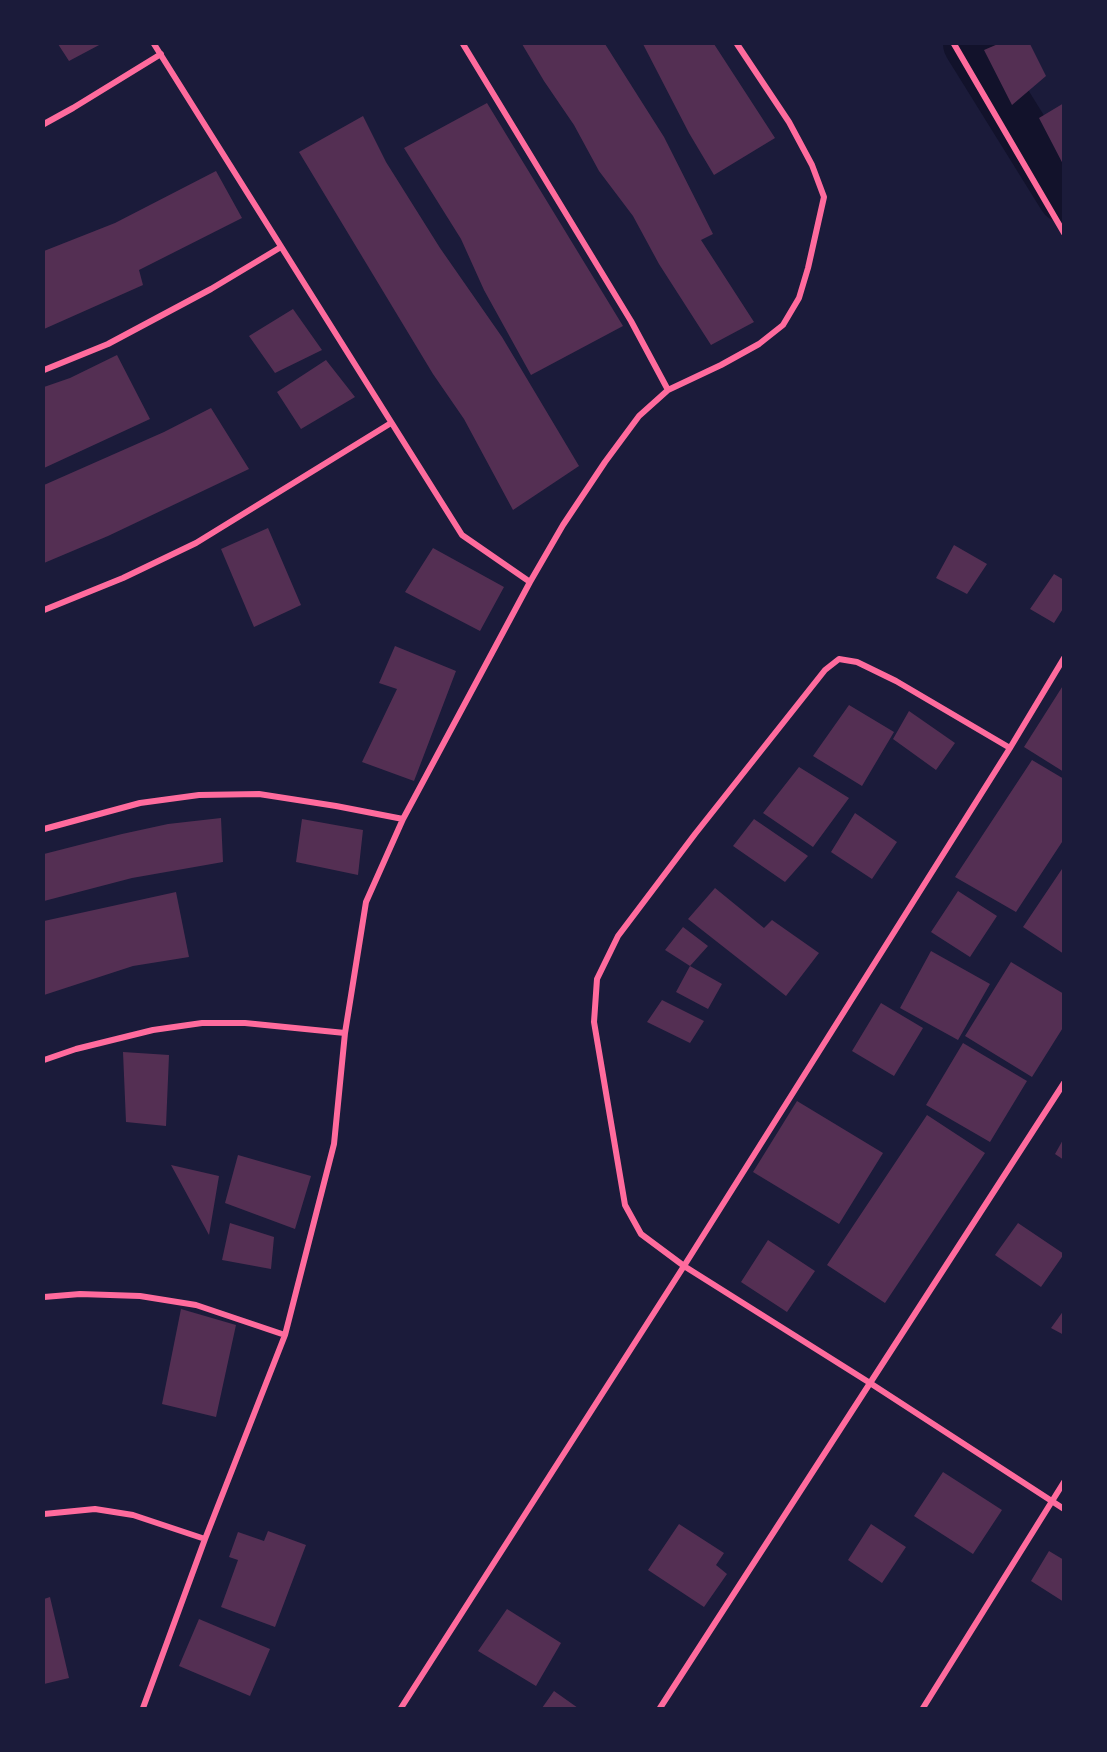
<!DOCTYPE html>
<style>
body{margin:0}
#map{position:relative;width:1107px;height:1752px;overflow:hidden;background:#1b1b3a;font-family:"Noto Sans",sans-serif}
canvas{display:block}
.frame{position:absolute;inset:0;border:45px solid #1b1b3a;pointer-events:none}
</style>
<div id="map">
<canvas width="1107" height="1752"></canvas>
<div class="frame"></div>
</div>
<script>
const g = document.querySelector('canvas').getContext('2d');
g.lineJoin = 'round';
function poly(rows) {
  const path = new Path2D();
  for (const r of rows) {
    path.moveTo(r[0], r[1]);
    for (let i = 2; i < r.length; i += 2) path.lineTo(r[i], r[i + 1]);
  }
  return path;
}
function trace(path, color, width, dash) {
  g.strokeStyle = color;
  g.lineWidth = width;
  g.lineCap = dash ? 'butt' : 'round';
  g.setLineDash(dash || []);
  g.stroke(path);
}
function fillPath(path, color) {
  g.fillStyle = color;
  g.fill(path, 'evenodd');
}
const river = poly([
 [969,44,1064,197]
]);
const building = poly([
 [58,44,101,44,69,61],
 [522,44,605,44,664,137,713,234,701,240,754,322,711,345,659,264,633,216,599,171,574,125,544,81],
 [643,44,714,44,775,138,714,175,689,133],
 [998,44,1030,44,1046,76,1012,105,984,50],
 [487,103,623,326,531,375,484,290,461,239,404,148],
 [1064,103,1064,166,1039,118],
 [363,116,386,162,440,248,502,337,579,466,513,510,464,419,433,374,299,152],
 [216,171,242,218,139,270,143,285,44,329,44,251,115,223],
 [293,309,322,350,275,373,249,336],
 [117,355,150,419,44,468,44,387,70,378],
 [326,360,355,397,301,429,277,392],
 [211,408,249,469,108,536,44,563,44,485,164,432],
 [268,528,301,605,254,627,221,549],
 [954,545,987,564,967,594,936,578],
 [433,548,504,587,480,631,405,592],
 [1054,574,1064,580,1064,607,1054,623,1030,609],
 [395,646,456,671,414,781,362,762,397,689,379,683],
 [1064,684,1064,772,1024,747],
 [849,705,894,732,862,786,813,756],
 [909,711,955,743,936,770,893,739],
 [1032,760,1064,779,1064,839,1016,912,955,877],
 [799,767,849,798,813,847,763,813],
 [855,813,897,842,872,879,831,852],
 [221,818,223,862,132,878,44,901,44,854,122,834,168,824],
 [302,819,363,830,358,875,296,862],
 [754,819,808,856,785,882,733,846],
 [1064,866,1064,954,1023,927],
 [715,888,764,928,772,920,819,953,786,996,688,919],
 [958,891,997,916,970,957,931,932],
 [176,892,189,957,133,966,44,995,44,921],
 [683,927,708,946,690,966,722,984,708,1009,676,992,690,966,665,950],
 [931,951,990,984,958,1040,900,1008],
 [1011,962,1064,994,1064,1026,1032,1077,965,1036],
 [662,1000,704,1021,690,1043,647,1022],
 [881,1003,923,1028,894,1076,852,1051],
 [963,1043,1027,1081,990,1142,926,1105],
 [123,1052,169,1055,166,1126,126,1122],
 [797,1101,883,1153,839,1224,753,1172],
 [927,1115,985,1153,885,1303,827,1265],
 [1064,1138,1064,1160,1055,1154],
 [238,1155,311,1176,295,1229,225,1203],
 [171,1165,219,1176,209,1235],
 [230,1223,274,1237,271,1269,222,1260],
 [1018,1223,1064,1254,1041,1287,995,1255],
 [768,1240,815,1271,787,1312,741,1282],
 [181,1309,236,1325,216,1417,162,1404],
 [1064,1310,1064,1335,1051,1328],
 [943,1472,1002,1510,973,1554,914,1516],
 [679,1524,724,1553,716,1565,727,1574,704,1607,648,1570],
 [871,1524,906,1547,882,1583,848,1560],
 [268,1531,306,1545,275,1627,221,1607,238,1560,229,1557,238,1532,264,1541],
 [1049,1551,1064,1560,1064,1602,1031,1581],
 [50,1597,69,1678,44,1684,44,1599],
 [507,1609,561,1643,536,1686,478,1651],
 [199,1619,270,1649,250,1696,179,1666],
 [554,1691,578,1708,542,1708]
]);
const minor = poly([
 [154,44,462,535,530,582],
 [463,44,631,321,668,390],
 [954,44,1064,233],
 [44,124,73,108,161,54],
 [44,370,108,344,211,289,281,247],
 [44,610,123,578,196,543,391,423],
 [1010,748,896,681,857,662,839,659,825,670,695,834,618,936,597,979,594,1022,625,1205,641,1234,684,1266,870,1383,1064,1509],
 [44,829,140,803,199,795,259,794,336,806,403,819],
 [44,1060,76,1049,153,1030,202,1023,245,1023,345,1033],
 [44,1297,80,1294,140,1296,196,1305,285,1335],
 [44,1514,95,1509,133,1515,205,1539],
 [143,1708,205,1539,285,1335,334,1144,345,1033,366,902,403,819,530,582,563,525,605,462,639,416,668,390,721,365,759,344,783,325,799,298,808,268,824,197,812,165,789,122,737,44],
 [401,1708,684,1266,1010,748,1064,658],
 [660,1708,1064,1083],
 [923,1708,1064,1482]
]);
trace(river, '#12122b', 52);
fillPath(building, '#542f53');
trace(minor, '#ff6b9d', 6);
</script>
